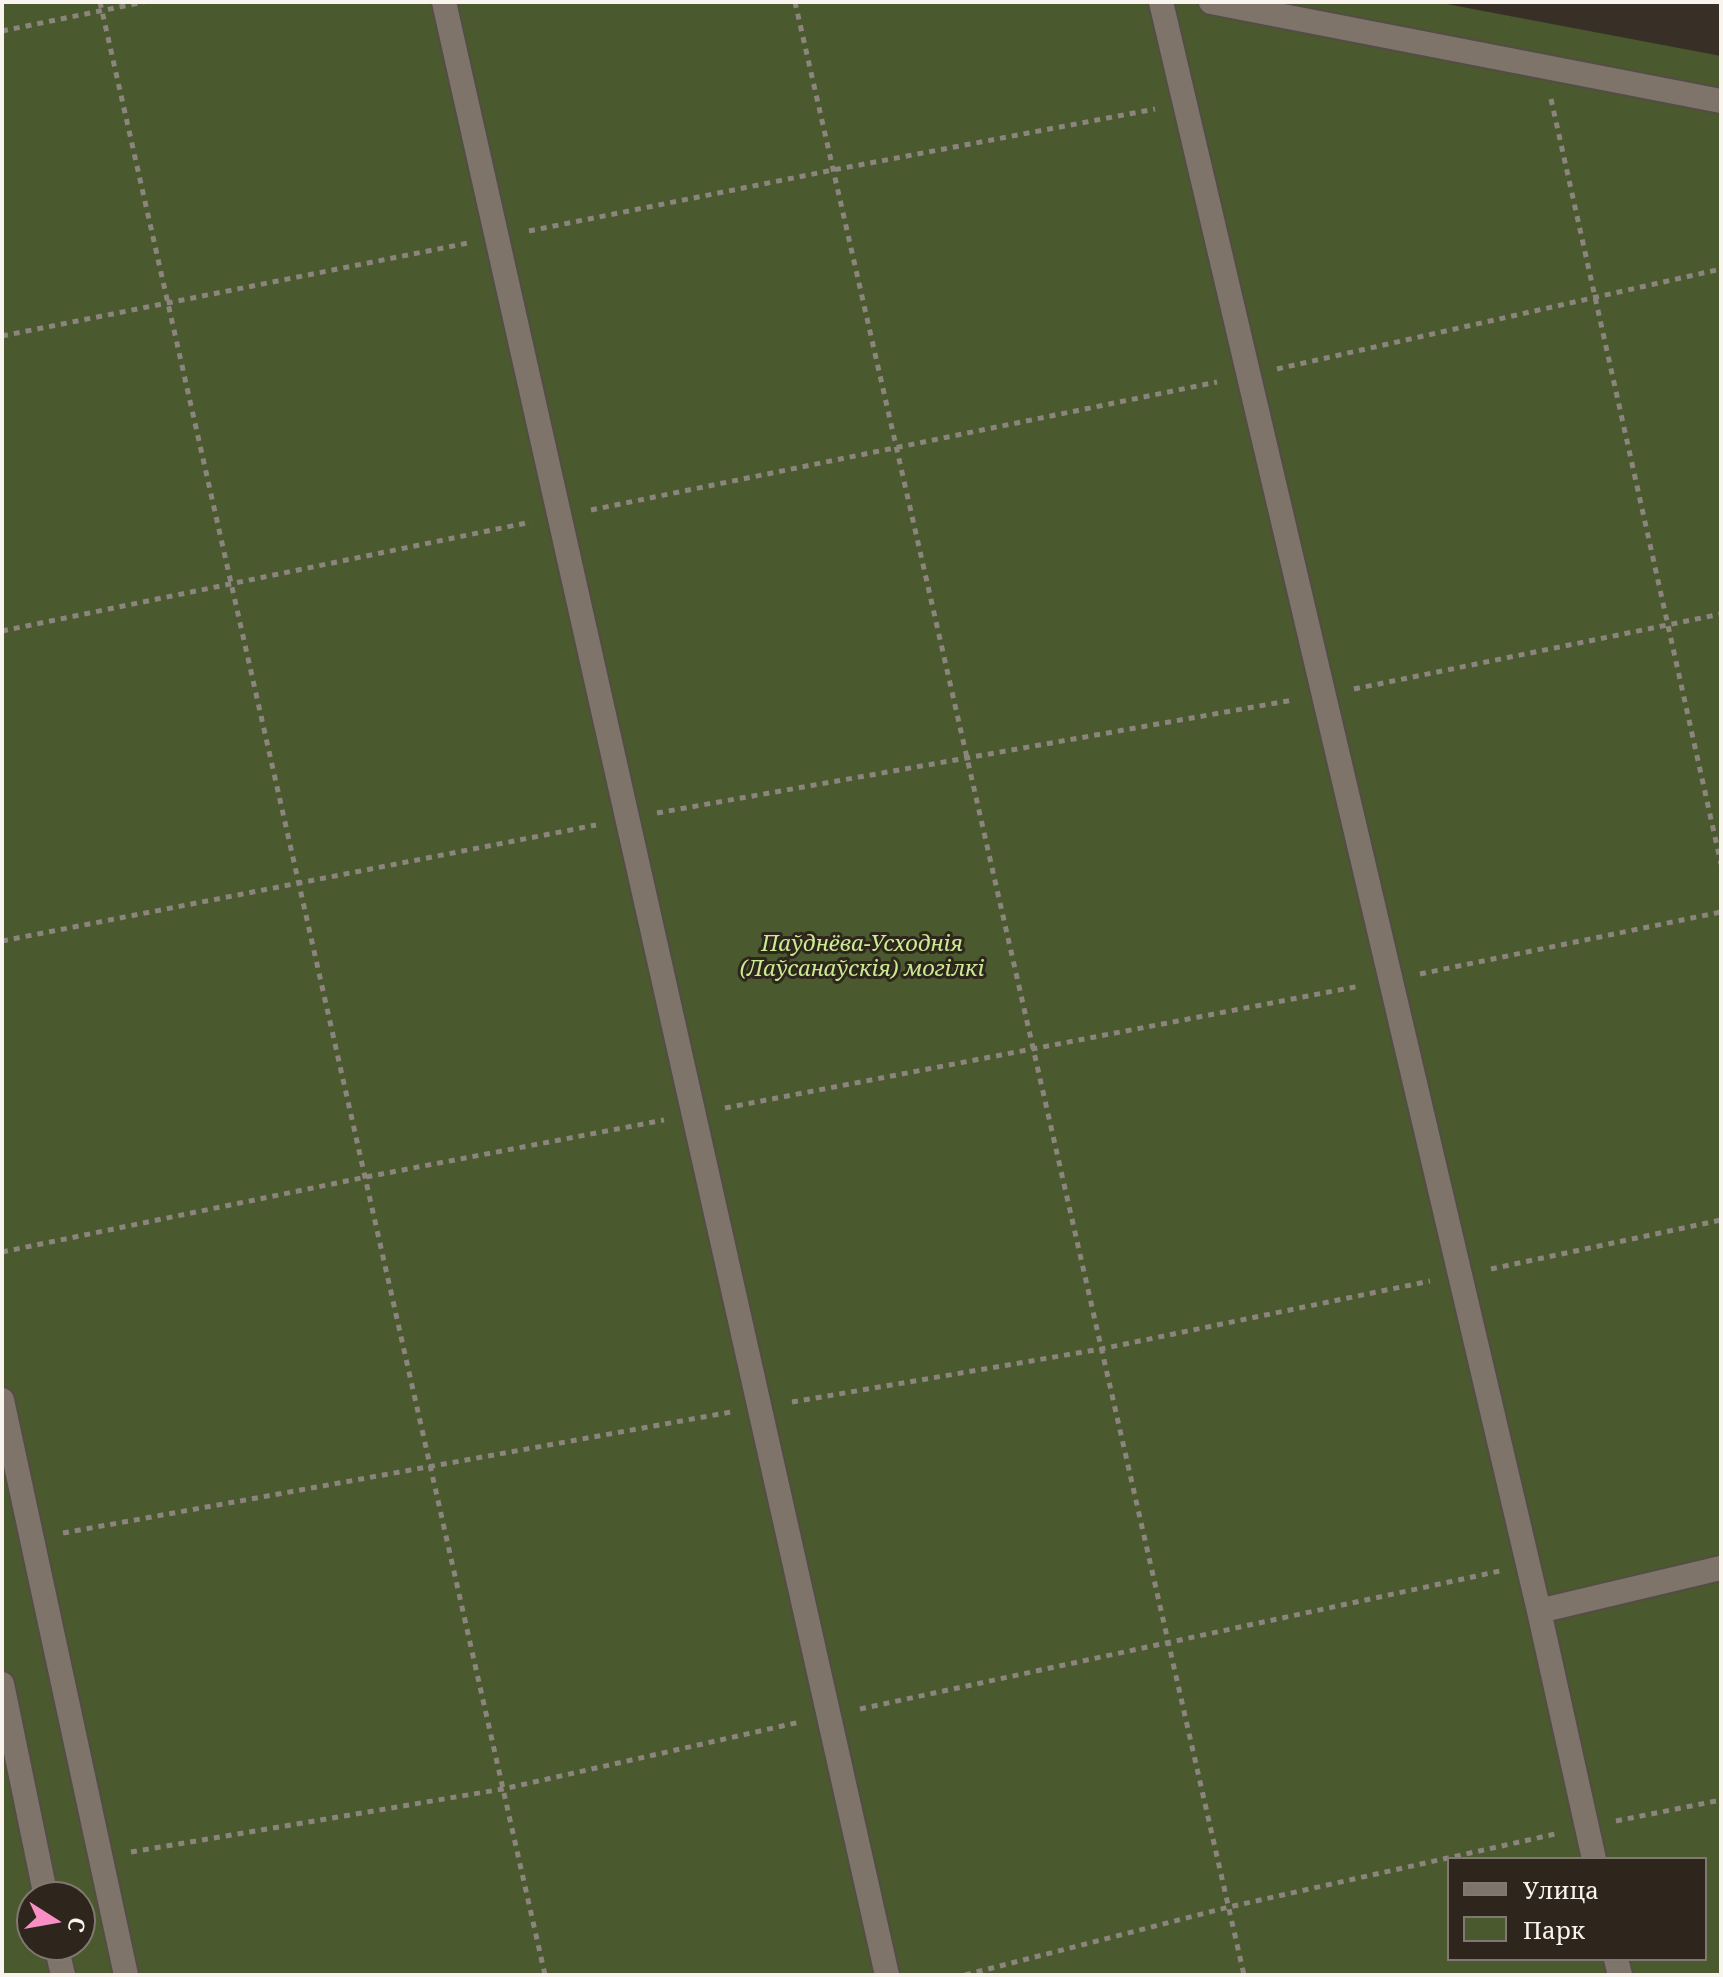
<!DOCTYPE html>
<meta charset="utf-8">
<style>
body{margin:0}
#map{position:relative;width:1723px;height:1977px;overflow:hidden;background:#383026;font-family:"Noto Serif",serif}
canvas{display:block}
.frame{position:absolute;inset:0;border:4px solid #faf4ee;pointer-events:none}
.legend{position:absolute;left:1447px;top:1857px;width:260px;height:104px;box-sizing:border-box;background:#2e261d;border:2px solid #807871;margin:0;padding:10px 14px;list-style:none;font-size:24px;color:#faf4ee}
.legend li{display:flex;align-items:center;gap:16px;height:40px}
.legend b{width:40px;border:2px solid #807871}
.north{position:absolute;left:16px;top:1881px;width:80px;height:80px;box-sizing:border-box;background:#2e261d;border:2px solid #807871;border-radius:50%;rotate:101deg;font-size:22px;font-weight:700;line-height:32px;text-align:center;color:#faf4ee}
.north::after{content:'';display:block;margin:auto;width:28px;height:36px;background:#fa8fc6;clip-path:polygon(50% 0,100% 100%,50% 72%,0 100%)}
</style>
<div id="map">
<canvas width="1723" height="1977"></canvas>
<div class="frame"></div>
<ul class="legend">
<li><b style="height:10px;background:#7e746a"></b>Улица</li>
<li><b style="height:22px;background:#4a592e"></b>Парк</li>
</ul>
<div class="north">С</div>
</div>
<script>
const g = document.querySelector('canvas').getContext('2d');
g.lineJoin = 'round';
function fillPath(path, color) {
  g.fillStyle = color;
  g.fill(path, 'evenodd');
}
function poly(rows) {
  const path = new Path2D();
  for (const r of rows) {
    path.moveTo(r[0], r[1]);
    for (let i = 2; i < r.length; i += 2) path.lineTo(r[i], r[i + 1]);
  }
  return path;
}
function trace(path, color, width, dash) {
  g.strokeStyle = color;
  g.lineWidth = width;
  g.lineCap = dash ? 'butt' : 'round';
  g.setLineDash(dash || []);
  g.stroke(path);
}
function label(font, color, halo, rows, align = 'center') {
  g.font = font + ' "Noto Serif",serif';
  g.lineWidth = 6;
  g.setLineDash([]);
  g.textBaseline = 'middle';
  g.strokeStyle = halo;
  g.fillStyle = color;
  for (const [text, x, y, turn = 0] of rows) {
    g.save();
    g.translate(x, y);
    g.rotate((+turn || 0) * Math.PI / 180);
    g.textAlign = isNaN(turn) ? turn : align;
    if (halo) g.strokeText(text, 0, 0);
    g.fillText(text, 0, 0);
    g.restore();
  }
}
const green = poly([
 [2,2,1436,2,1721,56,1721,1975,2,1975],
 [1449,1859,1705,1859,1705,1959,1449,1959],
 [32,1897,80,1897,80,1945,32,1945]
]);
const path = poly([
 [100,2,545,1975],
 [795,2,1244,1975],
 [2,31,144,2],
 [1551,99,1721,864],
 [529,231,833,170,1155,109],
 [2,336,468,243],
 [1277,369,1721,269],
 [591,510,1217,382],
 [2,631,531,522],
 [1354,689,1721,614],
 [657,813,1293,700],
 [2,941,596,825],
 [1420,974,1721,912],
 [725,1108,1360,986],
 [2,1252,366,1177,664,1120],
 [1491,1269,1721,1220],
 [792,1402,1101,1349,1430,1281],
 [63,1533,731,1412],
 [860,1709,1500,1571],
 [1616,1821,1721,1800],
 [131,1852,503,1789,800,1722],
 [965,1975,1229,1907,1555,1834]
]);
const minor = poly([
 [444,2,887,1975],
 [1161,2,1539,1611,1594,1859],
 [1211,2,1721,101],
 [2,1400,126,1975],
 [1539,1611,1721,1568],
 [2,1684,46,1897],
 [56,1945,63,1975],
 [1616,1959,1620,1975]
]);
const parkNames = [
 ["Паўднёва-Усходнія",862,945],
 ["(Лаўсанаўскія) могілкі",862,970]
];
fillPath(green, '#4a592e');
trace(minor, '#544d45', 28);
trace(path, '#8c857d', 5, [6, 6]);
trace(minor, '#7e746a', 24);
label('italic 22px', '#caeb91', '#2e261d', parkNames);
</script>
